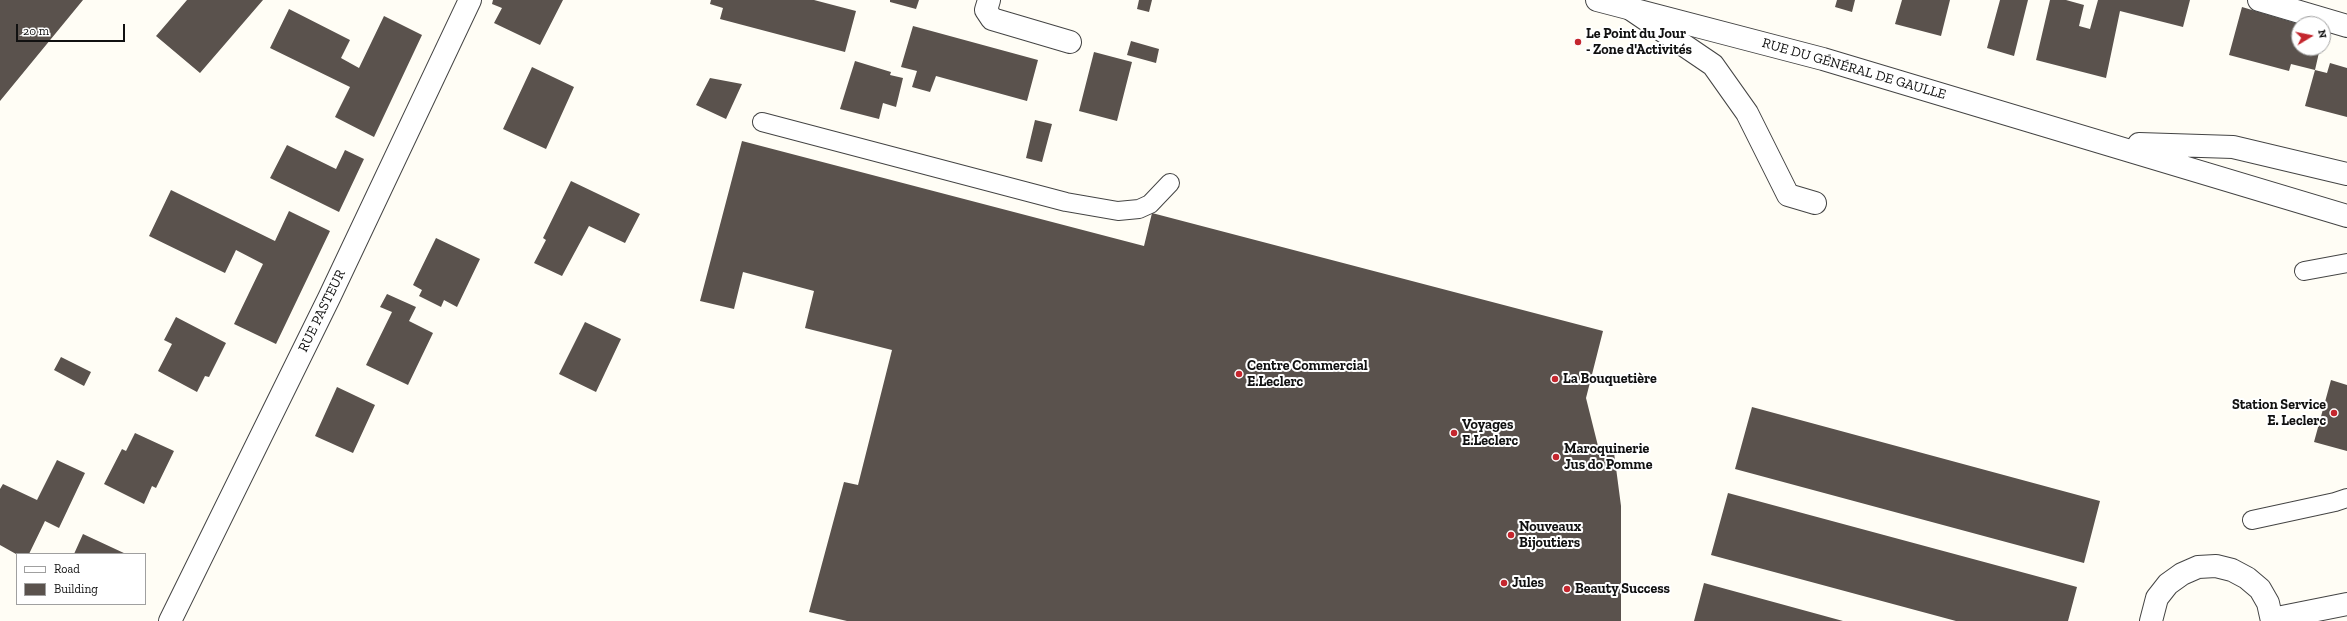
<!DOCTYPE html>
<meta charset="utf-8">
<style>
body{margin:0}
#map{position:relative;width:2347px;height:621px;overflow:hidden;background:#fffdf5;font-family:"Zilla Slab",serif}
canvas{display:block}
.legend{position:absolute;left:16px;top:553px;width:130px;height:52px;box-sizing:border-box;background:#fff;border:1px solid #a0a0a0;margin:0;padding:5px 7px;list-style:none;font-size:12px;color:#111}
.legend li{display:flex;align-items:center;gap:8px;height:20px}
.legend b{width:20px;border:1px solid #a0a0a0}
.north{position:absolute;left:2291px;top:16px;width:40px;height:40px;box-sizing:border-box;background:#fff;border:1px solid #a0a0a0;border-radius:50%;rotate:80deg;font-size:11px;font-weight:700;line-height:16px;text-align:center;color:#111}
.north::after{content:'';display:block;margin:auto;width:14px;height:18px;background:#c4262e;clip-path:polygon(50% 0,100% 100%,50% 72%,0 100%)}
.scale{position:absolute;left:16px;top:24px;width:109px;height:18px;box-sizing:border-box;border:2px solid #111;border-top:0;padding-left:5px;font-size:12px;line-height:14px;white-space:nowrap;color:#111;-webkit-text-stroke:3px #fff;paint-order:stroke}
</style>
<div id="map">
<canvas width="2347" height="621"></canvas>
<ul class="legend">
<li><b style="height:5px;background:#fff"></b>Road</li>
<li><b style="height:11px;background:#5a524d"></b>Building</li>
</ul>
<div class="north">N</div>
<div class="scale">20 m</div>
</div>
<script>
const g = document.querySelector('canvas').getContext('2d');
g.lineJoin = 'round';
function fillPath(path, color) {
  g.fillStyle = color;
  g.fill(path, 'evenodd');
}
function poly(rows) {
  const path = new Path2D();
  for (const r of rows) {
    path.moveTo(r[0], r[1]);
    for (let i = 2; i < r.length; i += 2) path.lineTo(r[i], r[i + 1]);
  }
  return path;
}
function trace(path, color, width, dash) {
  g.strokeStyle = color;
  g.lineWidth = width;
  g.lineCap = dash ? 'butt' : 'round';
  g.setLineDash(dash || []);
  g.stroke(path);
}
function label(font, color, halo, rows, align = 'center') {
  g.font = font + ' "Zilla Slab",serif';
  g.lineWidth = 4;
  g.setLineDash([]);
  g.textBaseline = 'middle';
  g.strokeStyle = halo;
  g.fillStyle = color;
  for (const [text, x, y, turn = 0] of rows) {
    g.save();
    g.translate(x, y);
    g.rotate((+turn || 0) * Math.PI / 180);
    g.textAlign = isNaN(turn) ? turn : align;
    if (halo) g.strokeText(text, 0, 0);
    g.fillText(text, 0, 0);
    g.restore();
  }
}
const building = poly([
 [0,0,83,0,0,101],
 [187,0,263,0,200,73,156,36],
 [493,0,563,0,540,45,494,23,502,8,492,4],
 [711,0,814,0,856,11,845,52,720,19,723,8,710,4],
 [890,0,919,0,916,9,890,2],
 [1139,0,1152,0,1149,12,1137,9],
 [1837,0,1855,0,1852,12,1835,7],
 [1902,0,1950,0,1941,36,1895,24],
 [2000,0,2028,0,2014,56,1987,48],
 [2050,0,2066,0,2084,5,2079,26,2090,29,2098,0,2190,0,2183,27,2120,11,2106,78,2036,60],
 [2242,7,2299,24,2299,48,2320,48,2315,70,2327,73,2330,63,2347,68,2347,117,2305,106,2315,70,2291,64,2289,71,2229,55],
 [289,9,350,40,341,58,359,68,384,16,422,35,374,137,335,117,350,87,270,48],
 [913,26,1038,60,1027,101,936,76,930,92,912,87,917,71,901,67],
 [1131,41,1159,49,1156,63,1127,55],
 [1094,52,1132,62,1117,121,1079,111],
 [855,61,891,72,890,75,903,78,896,107,883,103,879,119,840,109],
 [532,67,574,87,546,149,503,129],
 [710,78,742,84,726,119,696,105],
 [1035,120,1052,124,1042,162,1026,158],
 [742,141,1144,246,1152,213,1603,331,1586,398,1598,446,1613,445,1621,506,1621,621,847,621,809,612,844,482,858,485,892,350,805,328,814,291,743,272,734,309,700,301],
 [287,145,336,169,345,150,364,159,339,212,270,178],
 [571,181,640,214,625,243,589,226,562,276,534,263,546,240,543,238],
 [171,190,275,241,289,211,330,231,276,344,234,324,263,264,236,250,225,273,149,236],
 [436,238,480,259,457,307,444,300,441,307,419,296,422,290,413,285],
 [387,294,416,307,409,321,433,333,408,385,366,365,392,312,380,307],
 [176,317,226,343,209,377,205,376,197,392,158,371,172,344,164,340],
 [585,322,621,339,596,392,559,374],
 [61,357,91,372,84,386,54,370],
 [2331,380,2347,385,2347,451,2314,442],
 [337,387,375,405,353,453,315,436],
 [1752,407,2100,501,2084,563,1735,469],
 [135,433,174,451,156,488,152,486,144,504,104,484,122,449,126,451],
 [57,460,85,473,59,528,45,521,29,554,16,554,0,545,0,489,3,484,37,500],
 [1728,493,2077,587,2068,621,1956,621,1711,555],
 [83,534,126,554,74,554],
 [1704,583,1843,621,1694,621]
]);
const service = poly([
 [762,122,1066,202,1118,211,1139,209,1150,204,1170,183],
 [2304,271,2347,263],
 [2252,520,2335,502,2347,498]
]);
const minor = poly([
 [989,0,986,10,992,19,1070,42],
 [2259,0,2347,26],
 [1632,10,1713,65,1747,113,1788,195,1815,203],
 [2272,619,2347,604],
 [2151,621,2157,598,2168,584,2182,574,2198,567,2216,566,2232,570,2247,578,2260,589,2268,603,2272,621]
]);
const tertiary = poly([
 [1597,0,1823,59,2347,216],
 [2139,144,2233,147,2347,174],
 [170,621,329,298,470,0]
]);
const markers = [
 [1578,42,4,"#c4262e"],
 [1239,374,4,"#c4262e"],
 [1555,379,4,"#c4262e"],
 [2334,413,4,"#c4262e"],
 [1454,433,4,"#c4262e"],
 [1556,457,4,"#c4262e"],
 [1511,535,4,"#c4262e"],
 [1504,583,4,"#c4262e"],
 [1567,589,4,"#c4262e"]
];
const poiNames = [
 ["Le Point du Jour",1586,34],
 ["- Zone d'Activités",1586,50],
 ["Centre Commercial",1247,366],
 ["E.Leclerc",1247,382],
 ["La Bouquetière",1563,379],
 ["Station Service",2326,405,"right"],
 ["E. Leclerc",2326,421,"right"],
 ["Voyages",1462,425],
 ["E.Leclerc",1462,441],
 ["Maroquinerie",1564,449],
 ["Jus do Pomme",1564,465],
 ["Nouveaux",1519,527],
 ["Bijoutiers",1519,543],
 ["Jules",1512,583],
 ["Beauty Success",1575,589]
];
const streetNames = [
 ["RUE DU GÉNÉRAL DE GAULLE",1854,69,16],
 ["RUE PASTEUR",322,311,-64]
];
fillPath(building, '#5a524d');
trace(service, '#444', 20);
trace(minor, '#444', 24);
trace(tertiary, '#444', 24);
trace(service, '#fff', 18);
trace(minor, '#fff', 22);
trace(tertiary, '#fff', 22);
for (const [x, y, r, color] of markers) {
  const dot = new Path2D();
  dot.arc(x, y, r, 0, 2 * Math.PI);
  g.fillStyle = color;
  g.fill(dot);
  trace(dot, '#fff', 1.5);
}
label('bold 14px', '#111', '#fff', poiNames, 'left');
label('14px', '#111', '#fff', streetNames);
</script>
